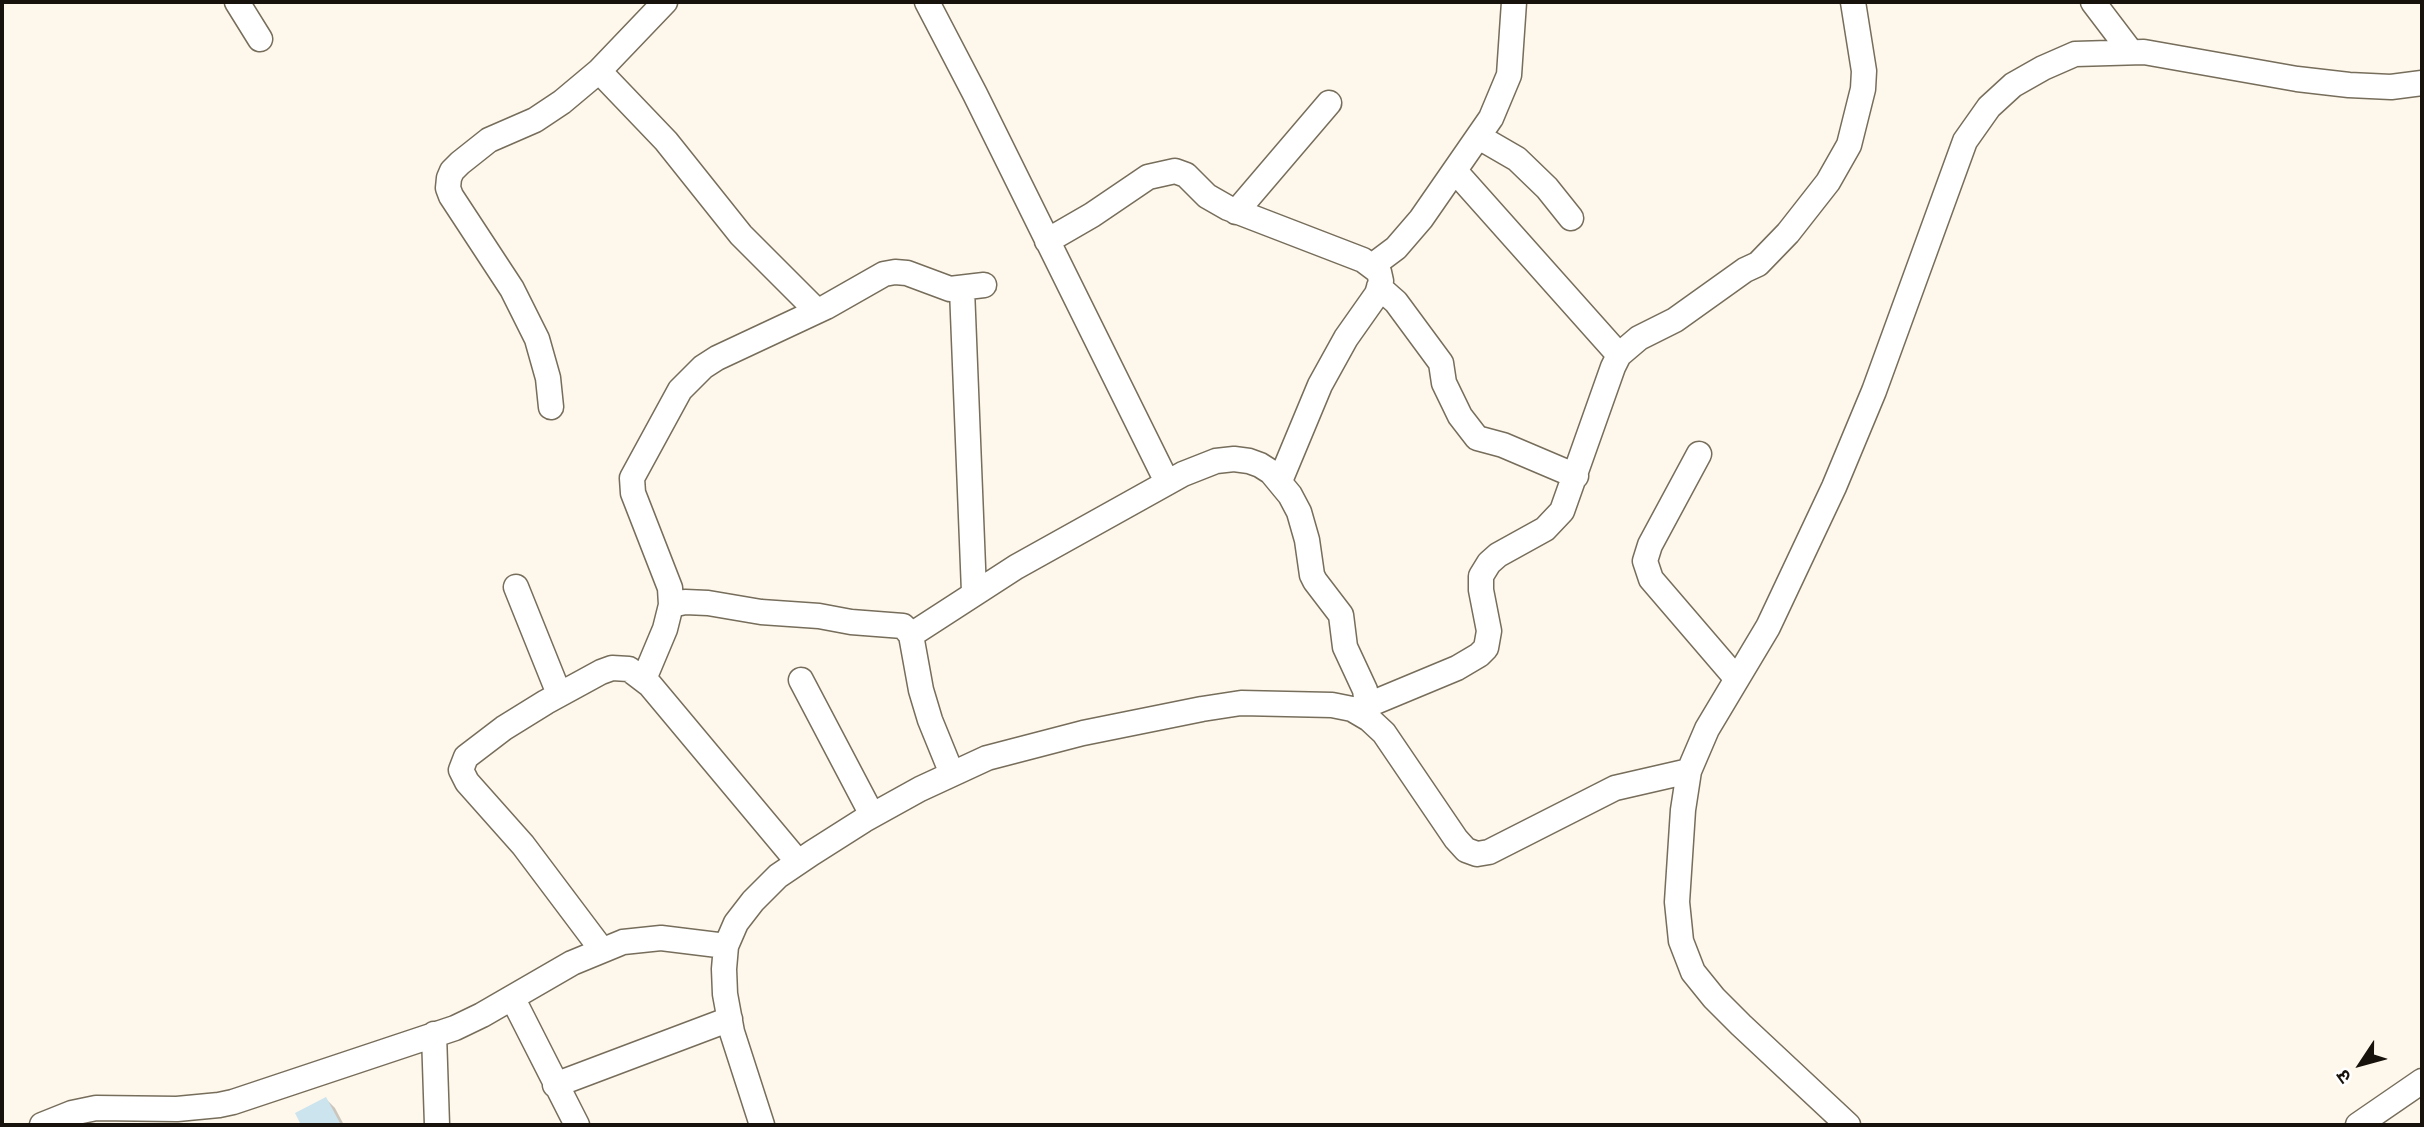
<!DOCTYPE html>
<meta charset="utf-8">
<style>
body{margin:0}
#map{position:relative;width:2424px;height:1127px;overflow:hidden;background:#fef7eb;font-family:Inter,"Noto Sans Devanagari",sans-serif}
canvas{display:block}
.frame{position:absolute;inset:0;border:4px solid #17130c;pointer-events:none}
.north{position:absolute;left:2326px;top:1029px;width:70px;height:70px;-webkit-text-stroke:5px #fff;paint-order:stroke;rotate:234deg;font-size:19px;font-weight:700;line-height:28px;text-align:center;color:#17130c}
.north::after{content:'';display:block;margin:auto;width:24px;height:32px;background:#17130c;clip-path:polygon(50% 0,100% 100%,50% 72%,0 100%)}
</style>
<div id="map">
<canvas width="2424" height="1127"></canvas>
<div class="frame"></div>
<div class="north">उ</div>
</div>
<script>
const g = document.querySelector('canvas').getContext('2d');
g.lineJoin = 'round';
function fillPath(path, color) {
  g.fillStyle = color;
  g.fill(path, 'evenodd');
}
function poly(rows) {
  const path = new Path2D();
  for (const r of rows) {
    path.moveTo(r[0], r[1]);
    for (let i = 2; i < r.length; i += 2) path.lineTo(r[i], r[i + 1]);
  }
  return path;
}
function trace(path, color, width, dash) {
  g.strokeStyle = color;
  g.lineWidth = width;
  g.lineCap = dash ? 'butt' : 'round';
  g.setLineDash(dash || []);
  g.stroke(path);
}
const shadow = poly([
 [326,1099,335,1108,344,1125,303,1125,297,1113]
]);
const building = poly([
 [326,1097,341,1125,301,1125,295,1113]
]);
const minor = poly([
 [237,2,260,39],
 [927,2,975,94,1167,482],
 [2093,2,2131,52],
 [599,71,666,141,741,235,817,311],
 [1479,137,1517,159,1547,188,1571,218],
 [1455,171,1619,355],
 [1236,212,1329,103],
 [1047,241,1092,215,1148,177,1175,171,1186,175,1207,196,1228,208,1363,260,1379,272,1381,281,1377,294,1346,338,1320,385,1280,481],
 [1372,266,1396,248,1421,219,1491,118,1509,75,1514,2],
 [1379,287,1396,302,1441,363,1444,383,1460,416,1477,438,1503,445,1576,476],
 [962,289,974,592],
 [551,407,548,378,537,339,512,289,451,196,448,188,449,178,452,171,460,163,489,140,535,120,562,102,599,71,665,2],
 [1699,454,1650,545,1645,561,1651,579,1736,678],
 [516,587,559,694],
 [671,605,685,602,708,603,761,612,819,616,851,622,903,626,911,635,921,690,930,720,952,774],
 [911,635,1016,567,1183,474,1216,461,1234,459,1249,461,1260,465,1271,472,1290,495,1299,512,1307,540,1312,575,1315,581,1341,615,1345,647,1365,690,1369,718],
 [644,679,665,629,671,605,670,588,633,493,632,478,680,390,703,367,717,358,826,307,884,274,895,272,907,273,950,289,984,285],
 [801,680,872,815],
 [1368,705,1457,668,1479,655,1486,648,1489,631,1481,590,1481,576,1489,563,1498,555,1545,529,1562,511,1613,367,1619,355,1639,338,1675,320,1745,270,1758,264,1788,233,1828,182,1849,145,1863,89,1864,71,1853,2],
 [602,950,523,845,467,782,461,770,466,757,504,728,546,702,601,672,612,668,629,669,650,685,798,862],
 [513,999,577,1125],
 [434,1034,437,1125],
 [555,1085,730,1019],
 [42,1125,72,1113,96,1108,177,1109,219,1105,233,1102,455,1028,482,1015,572,963,623,942,661,938,726,946],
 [762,1125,732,1032,725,994,724,969,726,946,736,923,753,901,778,876,812,853,864,820,920,789,987,758,1083,733,1202,709,1241,703,1332,705,1352,709,1369,719,1384,733,1456,839,1466,850,1477,854,1489,852,1615,788,1689,771],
 [1848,1125,1741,1025,1714,998,1693,972,1681,941,1677,902,1683,810,1689,771,1707,729,1768,627,1834,487,1874,391,1965,141,1989,107,2013,85,2043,68,2075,54,2144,52,2297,79,2349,85,2391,87,2422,83],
 [2358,1125,2422,1081]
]);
fillPath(shadow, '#0003');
fillPath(building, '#cbe4ed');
trace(minor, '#766d5b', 27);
trace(minor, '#fff', 24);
</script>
